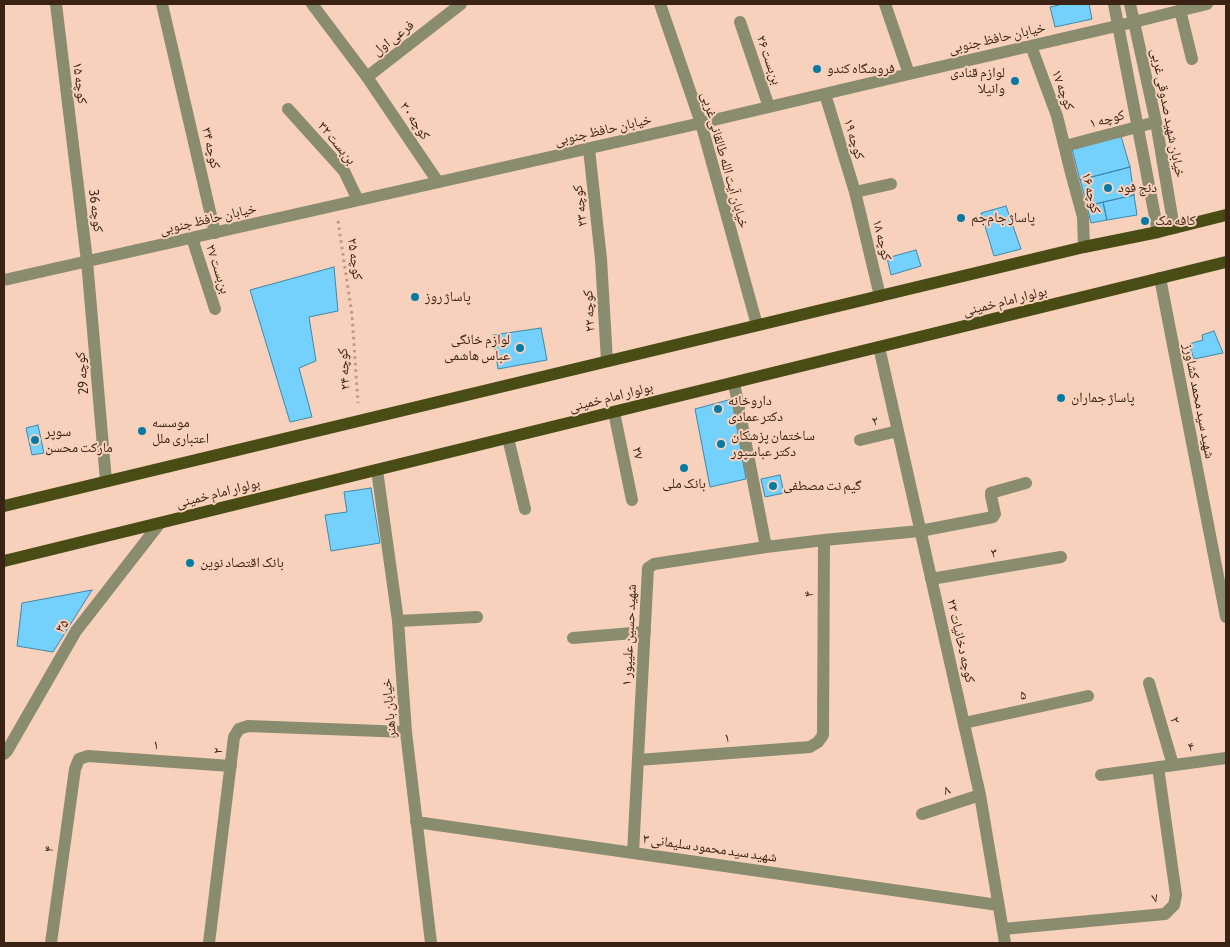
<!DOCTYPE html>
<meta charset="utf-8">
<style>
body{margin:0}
#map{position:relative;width:1230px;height:947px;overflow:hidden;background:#f7d1bb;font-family:"Asap Condensed",sans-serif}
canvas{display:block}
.frame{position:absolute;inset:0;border:5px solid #3a2214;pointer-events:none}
</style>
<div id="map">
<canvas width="1230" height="947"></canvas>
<div class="frame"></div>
</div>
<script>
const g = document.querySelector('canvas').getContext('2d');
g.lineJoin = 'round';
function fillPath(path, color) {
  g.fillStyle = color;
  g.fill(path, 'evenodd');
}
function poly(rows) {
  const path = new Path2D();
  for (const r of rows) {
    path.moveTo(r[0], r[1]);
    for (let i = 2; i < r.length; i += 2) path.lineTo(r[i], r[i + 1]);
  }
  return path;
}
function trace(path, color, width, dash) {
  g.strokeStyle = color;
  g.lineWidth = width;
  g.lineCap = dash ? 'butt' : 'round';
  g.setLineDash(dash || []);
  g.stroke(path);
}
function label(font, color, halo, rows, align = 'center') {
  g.font = font + ' "Asap Condensed","Noto Naskh Arabic",sans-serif';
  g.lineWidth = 4;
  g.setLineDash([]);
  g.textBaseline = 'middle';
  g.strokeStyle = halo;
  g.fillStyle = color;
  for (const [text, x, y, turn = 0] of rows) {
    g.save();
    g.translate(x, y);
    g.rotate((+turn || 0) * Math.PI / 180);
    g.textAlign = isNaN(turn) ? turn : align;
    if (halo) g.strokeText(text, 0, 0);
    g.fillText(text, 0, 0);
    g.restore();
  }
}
const building = poly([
 [1063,4,1089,4,1092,19,1055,27,1050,7,1063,4],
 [1121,136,1130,167,1080,180,1072,149,1121,136],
 [1130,167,1134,195,1087,206,1080,180,1130,167],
 [1134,195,1137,215,1107,220,1103,202,1134,195],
 [1103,202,1107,220,1091,223,1087,206,1103,202],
 [1006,206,1021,249,994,256,981,213,1006,206],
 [916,250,921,266,891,275,887,258,916,250],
 [334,267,338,311,309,317,316,361,299,368,312,417,290,422,250,290,334,267],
 [541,328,547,360,498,369,493,335,541,328],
 [1214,331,1223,353,1194,359,1189,344,1203,340,1202,335,1214,331],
 [732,399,746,479,710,487,695,409,732,399],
 [38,425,44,453,32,455,26,428,38,425],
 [780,475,784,493,765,497,761,479,780,475],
 [371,488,380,543,331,551,325,515,347,512,344,492,371,488],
 [92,590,53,652,17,646,22,603,92,590]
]);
const path = poly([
 [338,221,352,315,358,403]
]);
const minor = poly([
 [56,4,87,261,106,481],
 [162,4,215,233],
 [312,4,367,77,438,182],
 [660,4,701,123,757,325],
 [885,4,909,74],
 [1114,4,1158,232],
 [1130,4,1156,122,1174,228],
 [1180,10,1192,59],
 [740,22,769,107],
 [1031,46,1057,116,1071,173,1083,217,1084,247],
 [367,77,461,4],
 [825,94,855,192,880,296],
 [288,109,344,171,358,200],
 [1065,146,1156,122],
 [589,149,601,259,607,361],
 [855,192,891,184],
 [192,238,215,309],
 [1160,278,1226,617],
 [4,280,701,123,909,74,1134,22,1207,4],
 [879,347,980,795,1005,943],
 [734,383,766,547],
 [614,412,632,500],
 [508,438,525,509],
 [860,440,898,431],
 [377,470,398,621,406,732,431,943],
 [931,579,1061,557],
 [398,621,477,617],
 [573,638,645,632],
 [1149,683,1173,765],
 [964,723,1088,696],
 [4,754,7,751,76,631,160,523],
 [638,760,810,747,818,742,823,735,824,540,920,531,993,517,995,514,991,496,991,493,994,492,1026,483],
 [1101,775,1226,758],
 [922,814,980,795],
 [416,822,998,905],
 [633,853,648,568,654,564,766,547,824,540],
 [1003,929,1165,914,1174,905,1176,895,1158,767],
 [51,943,75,769,79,759,88,756,231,766],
 [209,943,234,737,239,729,248,726,406,732]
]);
const major = poly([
 [4,506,1084,247,1158,232,1226,215],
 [4,561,1226,262]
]);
const markers = [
 [817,69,5,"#067aa3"],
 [1015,81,5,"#067aa3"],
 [1108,188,5,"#067aa3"],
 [961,218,5,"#067aa3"],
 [1145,221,5,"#067aa3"],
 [415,297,5,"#067aa3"],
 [520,348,5,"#067aa3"],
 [1061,398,5,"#067aa3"],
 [718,409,5,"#067aa3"],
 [142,431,5,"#067aa3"],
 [35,440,5,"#067aa3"],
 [721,444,5,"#067aa3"],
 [684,468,5,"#067aa3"],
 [773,486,5,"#067aa3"],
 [190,563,5,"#067aa3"]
];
const streetNames = [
 ["فرعی اول",393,38,-38],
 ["خیابان حافظ جنوبی",997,38,-13],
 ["بن‌بست ۲۶",769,60,71],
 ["کوچه ۱۵",80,83,83],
 ["کوچه ۱۷",1063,90,70],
 ["خیابان شهید صدوقی غربی",1168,113,79],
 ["کوچه ۱",1107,119,-15],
 ["کوچه ۳۰",415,121,56],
 ["خیابان حافظ جنوبی",603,130,-13],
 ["کوچه ۱۹",854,139,73],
 ["بن‌بست ۳۲",337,143,50],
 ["کوچه ۳۴",211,148,77],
 ["خیابان آیت الله طالقانی غربی",725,160,74],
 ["کوچه ۱۶",1091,193,76],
 ["کوچه ۲۳",580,206,-97],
 ["کوچه 36",96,211,83],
 ["خیابان حافظ جنوبی",208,219,-13],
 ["کوچه ۱۸",882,240,76],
 ["کوچه ۲۵",355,259,82],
 ["بن‌بست ۲۷",218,269,72],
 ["بولوار امام خمینی",1005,301,-14],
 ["کوچه ۲۲",589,311,-93],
 ["کوچه ۲۴",344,369,-94],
 ["کوچه 29",82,373,-95],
 ["بولوار امام خمینی",611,397,-14],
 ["شهید سید محمد کشاورز",1199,401,79],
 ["۲",875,421,-13],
 ["۲۷",638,453,79],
 ["بولوار امام خمینی",218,493,-14],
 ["۳",994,553,-10],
 ["۴",809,594,-89],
 ["۳۵",62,626,-56],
 ["شهید حسین علیپور ۱",629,635,-87],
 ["کوچه دخانیات ۲۳",961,641,77],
 ["۵",1023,695,-12],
 ["خیابان باهنر",389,708,-95],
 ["۲",1175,720,74],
 ["۱",727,738,-4],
 ["۱",156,745,4],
 ["۴",1191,747,-8],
 ["۲",218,751,-84],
 ["۸",947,790,-18],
 ["شهید سید محمود سلیمانی ۳",710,848,8],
 ["۴",49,849,-82],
 ["۷",1155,898,-14]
];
const poiNames = [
 ["فروشگاه کندو",827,69],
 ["لوازم قنادی",1005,73,"right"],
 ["وانیلا",1005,89,"right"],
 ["دنج فود",1118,188],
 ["پاساژ جام‌جم",971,218],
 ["کافه مک",1155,221],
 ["پاساژ روز",425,297],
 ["لوازم خانگی",510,340,"right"],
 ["عباس هاشمی",510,356,"right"],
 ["پاساژ جماران",1071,398],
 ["داروخانه",728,401],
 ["دکتر عمادی",728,417],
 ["موسسه",152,423],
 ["اعتباری ملل",152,439],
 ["سوپر",45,432],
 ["مارکت محسن",45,448],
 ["ساختمان پزشکان",731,436],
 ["دکتر عباسپور",731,452],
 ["بانک ملی",684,484,"center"],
 ["گیم نت مصطفی",783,486],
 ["بانک اقتصاد نوین",200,563]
];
fillPath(building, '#74d1fd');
trace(building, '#3f87a8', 1);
trace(path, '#bc9a87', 3, [2.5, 4]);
trace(minor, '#8a8c70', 12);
trace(major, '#4a4c15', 12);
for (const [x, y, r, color] of markers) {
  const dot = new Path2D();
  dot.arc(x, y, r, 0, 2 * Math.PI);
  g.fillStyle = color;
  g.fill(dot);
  trace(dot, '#f7d1bb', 2);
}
label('14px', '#3a2214', '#f7d1bb', streetNames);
label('14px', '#3a2214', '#f7d1bb', poiNames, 'left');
</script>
